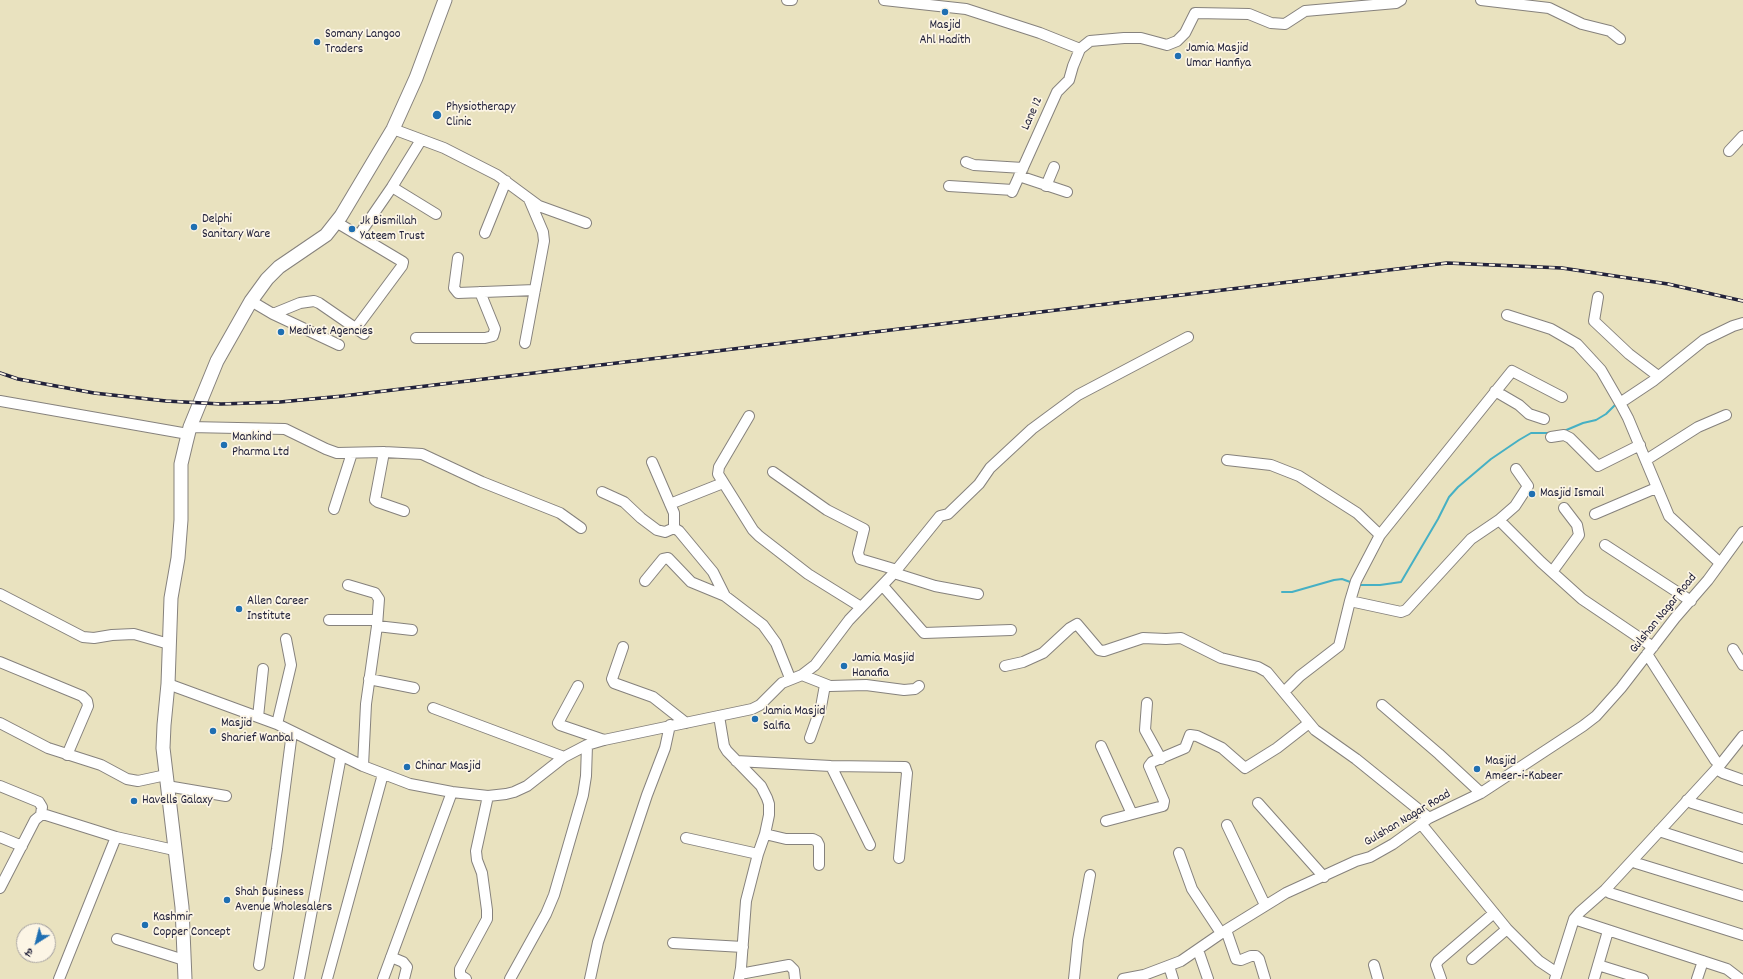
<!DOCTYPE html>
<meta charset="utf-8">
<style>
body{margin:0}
#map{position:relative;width:1743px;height:979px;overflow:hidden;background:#e9e2bf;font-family:Dekko,"Playpen Sans Deva",sans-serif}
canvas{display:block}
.north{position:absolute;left:16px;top:923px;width:40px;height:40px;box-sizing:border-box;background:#fcf5e5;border:1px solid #a5a1a1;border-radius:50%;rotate:216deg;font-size:11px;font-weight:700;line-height:16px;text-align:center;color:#22223b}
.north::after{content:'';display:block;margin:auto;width:14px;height:18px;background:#1f6fb2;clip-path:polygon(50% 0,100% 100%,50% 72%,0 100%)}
</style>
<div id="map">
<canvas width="1743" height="979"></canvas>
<div class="north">उ</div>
</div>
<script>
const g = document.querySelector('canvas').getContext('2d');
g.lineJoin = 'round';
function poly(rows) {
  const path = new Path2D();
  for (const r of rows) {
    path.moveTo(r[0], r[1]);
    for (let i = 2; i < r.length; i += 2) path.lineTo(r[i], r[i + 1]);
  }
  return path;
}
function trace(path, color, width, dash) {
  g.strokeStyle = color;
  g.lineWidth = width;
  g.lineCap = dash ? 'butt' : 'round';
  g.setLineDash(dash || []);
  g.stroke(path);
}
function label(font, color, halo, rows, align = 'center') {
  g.font = font + ' Dekko,sans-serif';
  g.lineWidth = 3.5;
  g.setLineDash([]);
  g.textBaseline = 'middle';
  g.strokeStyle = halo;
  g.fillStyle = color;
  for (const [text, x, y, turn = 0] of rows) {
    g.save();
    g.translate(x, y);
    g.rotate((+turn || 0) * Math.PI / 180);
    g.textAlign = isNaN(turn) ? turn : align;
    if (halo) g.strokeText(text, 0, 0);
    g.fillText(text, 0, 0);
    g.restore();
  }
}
const stream = poly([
 [1564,431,1583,423,1596,420,1606,414,1617,403],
 [1359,585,1380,585,1401,582,1438,519,1449,497,1458,487,1491,459,1519,440,1531,433,1550,433],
 [1282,592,1292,592,1334,580,1342,579,1353,583]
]);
const minor = poly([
 [787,0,792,0],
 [884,0,966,9,1040,33,1080,49],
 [1481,0,1549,8,1582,24,1610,31,1620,39],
 [393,129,444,148,497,175,539,206,586,223],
 [1729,151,1743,136],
 [966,162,974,165,1023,168],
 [1019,176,1067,192],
 [949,186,1013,190],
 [1046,186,1054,167],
 [392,187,436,214],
 [1012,192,1057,92,1069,80,1073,66,1080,49,1090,41,1124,38,1141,38,1167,45,1177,41,1185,33,1195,13,1249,14,1271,23,1285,24,1305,11,1396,3,1401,0],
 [336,222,403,262,402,266,356,328],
 [485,233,506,181],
 [359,235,392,187,421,140],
 [458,258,454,288,458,293,535,290],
 [1598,297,1594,321,1629,354,1658,376],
 [251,301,273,314,339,345],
 [273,314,300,303,314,301,319,303,364,334],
 [1507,315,1551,329,1577,344,1601,370,1620,403,1653,381,1704,340,1733,326,1743,323],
 [416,338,485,338,493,336,495,329,480,292],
 [525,343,544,241,543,232,529,199],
 [1495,391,1519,405,1529,414,1544,419],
 [0,401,188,434],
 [1620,403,1628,418,1669,516,1720,563],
 [749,416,719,467,718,474,753,530,759,536,808,574,861,607],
 [190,427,285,429,326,449,337,453,384,452,422,454,482,482,560,513,581,528],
 [1551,437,1564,435,1570,438,1598,466,1640,445],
 [384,452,375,500,378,502,404,511],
 [1227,460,1271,465,1299,476,1357,513,1380,535],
 [1646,460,1698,427,1726,415],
 [652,462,674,513,674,528],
 [773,472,827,510,864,529,858,553,860,559,897,570],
 [602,492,624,502,641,518,657,530,665,532,674,528,679,531,713,572,725,596],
 [670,504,723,483],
 [334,509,352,453],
 [1595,514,1656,488],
 [1499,520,1515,506,1528,486,1516,469],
 [1605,545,1691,601],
 [1552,572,1579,535,1577,525,1564,508],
 [894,573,935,586,978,594],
 [645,581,663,559,668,558,691,582,725,596,763,625,776,643,790,678],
 [348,585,375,593,379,599,377,626,366,704,363,766],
 [883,586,924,633,1011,630],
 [0,594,83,637,94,638,112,635,134,634,169,644],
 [1350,601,1401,612,1406,610,1471,539,1499,520,1541,562,1582,599,1653,647],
 [329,620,377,620],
 [377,626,412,630],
 [623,647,612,679,614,683,653,697,686,723],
 [1733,649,1743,665],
 [1647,654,1715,760,1720,765],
 [0,662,82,696,87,701,88,706,67,755],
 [1005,666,1023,662,1043,653,1070,628,1077,624,1099,650,1104,651,1143,638,1166,639,1181,638,1221,658,1258,667,1267,672,1315,730,1356,759,1429,818],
 [802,675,830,686,866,685,904,690,915,689,919,686],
 [369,679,414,688],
 [168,684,277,724,363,766,410,784,452,792,488,796,506,794,514,792,527,786,564,757,587,745,604,740,752,709,760,705,782,683,802,675,815,665,849,620,894,573,940,516,948,514,979,484,990,468,1032,429,1078,395,1188,337],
 [578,686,558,723,560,725,604,740],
 [1284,692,1300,676,1339,646,1350,601,1356,581,1380,535,1512,371,1562,397],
 [1147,703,1145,730,1161,759],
 [1382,705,1439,754,1481,793],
 [433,708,564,757],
 [719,716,724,746,727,751,761,786,767,798,769,804,769,815,765,834,758,854,746,901,741,968,739,979],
 [258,717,263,669],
 [0,723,48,748,101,765,127,779,138,781,166,775],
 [277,724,291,665,286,639],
 [810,738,821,707,825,685],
 [1101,746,1132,814],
 [736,761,831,766,905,767,907,773,899,858],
 [831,766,870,845],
 [1716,769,1723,773,1743,780],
 [0,786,39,802,42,807,41,815],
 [167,786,226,796],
 [1687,800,1692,803,1743,819],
 [1258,803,1324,877],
 [1106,821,1163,806,1164,801,1149,766,1152,762,1185,748,1190,735,1197,736,1222,748,1245,768,1277,748,1309,723],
 [1227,825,1265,905],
 [1422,825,1507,929,1539,961,1557,973],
 [1659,831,1743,858],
 [765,834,786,839,813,839,817,841,819,845,819,865],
 [0,837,22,846],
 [686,838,758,854],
 [1179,853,1192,889,1221,933],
 [1633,860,1636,863,1743,896],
 [0,888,35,820,41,815,46,815,116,837,174,850],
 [1605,890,1610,893,1743,935],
 [1574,919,1727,969,1740,979],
 [1226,930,1236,959,1241,960,1251,956,1256,956,1259,959,1265,979],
 [117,939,184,960],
 [673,943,743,947],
 [1198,950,1208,979],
 [391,957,403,962,407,967,404,979],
 [1472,959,1507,929],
 [259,965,277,849,292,732],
 [1374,965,1378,979],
 [1598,965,1643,979],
 [1169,966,1173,979],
 [740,974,789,965,794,970,795,979],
 [59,979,116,837],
 [299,979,341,756],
 [327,979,383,774],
 [383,979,452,792],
 [466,979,460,975,460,969,487,919,487,910,482,873,477,860,476,851,488,796],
 [510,979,546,914,554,895,583,795,586,776,587,745],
 [590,979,598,942,647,795,665,748,670,725],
 [1074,979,1078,940,1090,875],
 [1123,979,1144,975,1181,961,1226,930,1286,893,1356,861,1370,857,1393,844,1429,818,1481,793,1583,726,1596,716,1621,688,1675,618,1708,580,1743,532],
 [1441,979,1436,965,1438,961,1494,913],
 [1555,979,1574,919,1580,912,1605,890,1653,838,1720,765,1743,736],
 [1594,979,1608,931],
 [1697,979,1703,961]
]);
const major = poly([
 [185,979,182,907,163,748,164,725,168,684,171,598,178,558,181,520,181,464,186,443,190,427,217,361,251,301,267,279,279,267,326,235,341,216,378,154,393,129,416,78,445,0]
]);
const rail = poly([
 [0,373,18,379,94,393,166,401,221,404,280,402,343,396,1447,263,1562,268,1668,284,1743,301]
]);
const markers = [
 [945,12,4,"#1f6fb2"],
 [317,42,4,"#1f6fb2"],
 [1178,56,4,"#1f6fb2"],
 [437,115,5,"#1f6fb2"],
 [194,227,4,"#1f6fb2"],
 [352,229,4,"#1f6fb2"],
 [281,332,4,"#1f6fb2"],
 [224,445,4,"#1f6fb2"],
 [1532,494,4,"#1f6fb2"],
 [239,609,4,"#1f6fb2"],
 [844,666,4,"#1f6fb2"],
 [755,719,4,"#1f6fb2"],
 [213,731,4,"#1f6fb2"],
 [407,767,4,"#1f6fb2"],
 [1477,769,4,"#1f6fb2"],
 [134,801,4,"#1f6fb2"],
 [227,900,4,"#1f6fb2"],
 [145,925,4,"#1f6fb2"]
];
const poiNames = [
 ["Masjid",945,26,"center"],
 ["Ahl Hadith",945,41,"center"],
 ["Somany Langoo",325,35],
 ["Traders",325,50],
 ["Jamia Masjid",1186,49],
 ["Umar Hanfiya",1186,64],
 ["Physiotherapy",446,108],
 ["Clinic",446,123],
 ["Delphi",202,220],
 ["Sanitary Ware",202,235],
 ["Jk Bismillah",360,222],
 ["Yateem Trust",360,237],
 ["Medivet Agencies",289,332],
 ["Mankind",232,438],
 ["Pharma Ltd",232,453],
 ["Masjid Ismail",1540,494],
 ["Allen Career",247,602],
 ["Institute",247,617],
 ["Jamia Masjid",852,659],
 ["Hanafia",852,674],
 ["Jamia Masjid",763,712],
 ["Salfia",763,727],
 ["Masjid",221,724],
 ["Sharief Wanbal",221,739],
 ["Masjid",1485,762],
 ["Ameer-i-Kabeer",1485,777],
 ["Chinar Masjid",415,767],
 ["Havells Galaxy",142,801],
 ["Shah Business",235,893],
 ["Avenue Wholesalers",235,908],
 ["Kashmir",153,918],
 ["Copper Concept",153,933]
];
const streetNames = [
 ["Lane 12",1033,114,-66],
 ["Gulshan Nagar Road",1664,614,-51],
 ["Gulshan Nagar Road",1408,819,-31]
];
trace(stream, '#46b0c4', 2);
trace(minor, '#86827d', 12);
trace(major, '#86827d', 15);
trace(minor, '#fff', 10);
trace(major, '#fff', 13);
trace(rail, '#22223b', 3.5);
trace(rail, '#fcf5e5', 2, [6]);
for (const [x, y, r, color] of markers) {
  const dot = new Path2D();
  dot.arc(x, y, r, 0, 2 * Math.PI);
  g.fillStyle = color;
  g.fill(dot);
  trace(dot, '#fcf5e5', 1.5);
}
label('13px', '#22223b', '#fcf5e5', poiNames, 'left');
label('13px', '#22223b', '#fcf5e5', streetNames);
</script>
